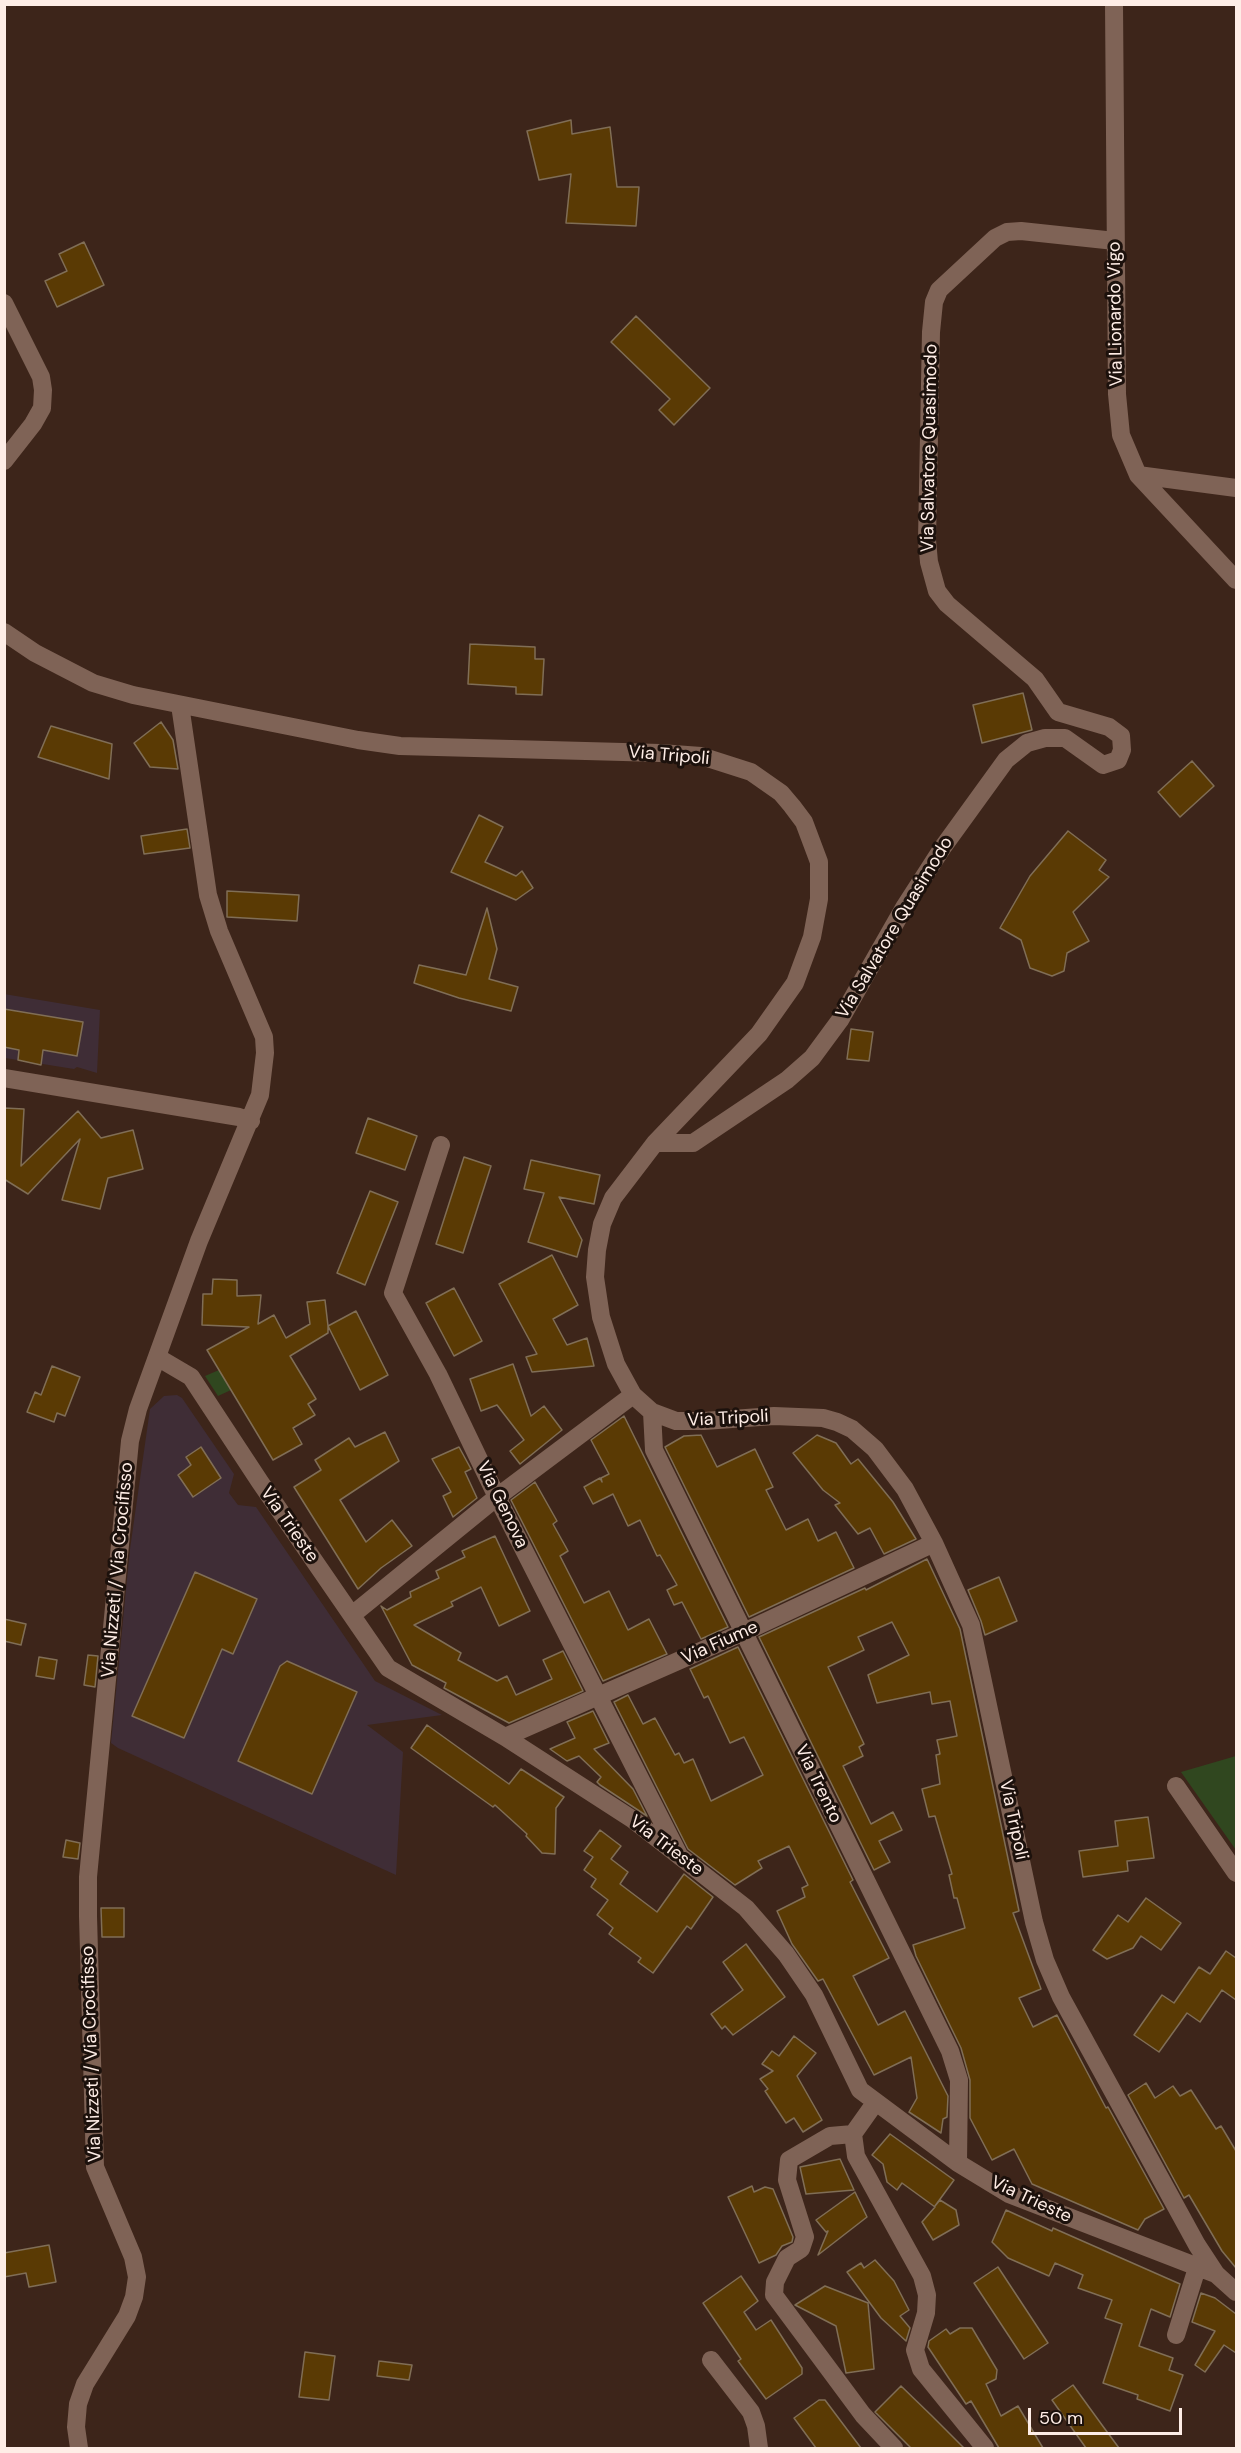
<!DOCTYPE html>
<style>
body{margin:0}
#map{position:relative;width:1241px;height:2453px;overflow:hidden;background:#3d251a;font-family:"DM Sans",sans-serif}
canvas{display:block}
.frame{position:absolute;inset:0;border:6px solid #feede6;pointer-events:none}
.scale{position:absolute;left:1028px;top:2408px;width:154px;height:27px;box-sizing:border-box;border:3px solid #feede6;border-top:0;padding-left:8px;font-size:18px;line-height:21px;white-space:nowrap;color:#feede6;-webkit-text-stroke:4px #1c110c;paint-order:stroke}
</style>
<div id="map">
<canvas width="1241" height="2453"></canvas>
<div class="frame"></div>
<div class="scale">50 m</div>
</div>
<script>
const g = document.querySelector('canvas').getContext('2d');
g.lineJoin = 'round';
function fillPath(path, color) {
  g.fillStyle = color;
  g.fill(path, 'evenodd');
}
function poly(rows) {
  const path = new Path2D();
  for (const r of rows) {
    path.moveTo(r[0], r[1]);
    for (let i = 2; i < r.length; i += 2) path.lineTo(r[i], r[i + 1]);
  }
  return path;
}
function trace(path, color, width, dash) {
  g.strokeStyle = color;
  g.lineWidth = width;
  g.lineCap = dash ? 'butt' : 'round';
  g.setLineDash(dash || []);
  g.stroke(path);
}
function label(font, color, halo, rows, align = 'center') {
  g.font = font + ' "DM Sans",sans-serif';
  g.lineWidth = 6;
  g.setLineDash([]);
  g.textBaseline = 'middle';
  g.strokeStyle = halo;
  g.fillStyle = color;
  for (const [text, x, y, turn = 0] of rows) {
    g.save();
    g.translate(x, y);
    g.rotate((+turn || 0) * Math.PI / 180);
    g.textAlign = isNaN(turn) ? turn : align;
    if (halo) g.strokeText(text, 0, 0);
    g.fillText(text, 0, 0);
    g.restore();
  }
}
const education = poly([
 [4,994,100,1010,97,1073,77,1067,74,1069,5,1058],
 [177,1395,182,1398,234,1474,229,1493,238,1505,256,1507,375,1681,442,1715,367,1725,403,1752,396,1875,118,1748,111,1743,130,1549,150,1409,164,1396]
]);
const green = poly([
 [219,1370,231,1390,218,1396,205,1376],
 [1236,1756,1236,1850,1181,1772]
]);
const building = poly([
 [571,120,572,134,610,127,617,187,639,187,636,226,566,223,571,174,539,180,527,131,571,120],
 [84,242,104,285,57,307,45,281,67,271,59,254,84,242],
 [636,316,710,388,674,425,659,410,670,399,611,342,636,316],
 [470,644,535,647,535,659,544,659,542,695,516,694,516,687,468,684,470,644],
 [1023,693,1032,730,982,743,973,705,1023,693],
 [161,722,173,740,178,769,150,767,134,743,161,722],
 [51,726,112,744,109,779,38,757,51,726],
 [1192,761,1214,786,1180,817,1158,792,1192,761],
 [479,815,503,827,485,862,516,876,522,871,533,888,516,900,451,872,479,815],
 [187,829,190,848,144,854,141,836,187,829],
 [1068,831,1106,860,1099,870,1109,877,1073,912,1089,941,1067,953,1064,971,1052,976,1030,968,1021,940,1000,928,1030,876,1068,831],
 [227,891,299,895,297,921,227,917,227,891],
 [487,908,497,949,489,979,518,987,511,1011,459,998,414,983,419,965,466,975,487,908],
 [4,1009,83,1022,77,1056,43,1050,41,1065,18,1060,19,1050,4,1047,4,1009],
 [851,1029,873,1032,869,1061,847,1059,851,1029],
 [4,1108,24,1109,21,1166,78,1111,101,1138,133,1130,143,1169,108,1178,100,1209,62,1200,80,1139,28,1194,4,1179,4,1108],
 [368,1118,417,1136,405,1170,356,1153,368,1118],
 [464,1157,491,1166,463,1253,436,1244,464,1157],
 [531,1160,600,1175,594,1204,559,1197,582,1240,577,1257,528,1242,544,1193,524,1189,531,1160],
 [370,1191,398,1202,365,1285,337,1273,370,1191],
 [552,1255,578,1305,553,1319,567,1345,587,1338,594,1366,532,1372,526,1357,537,1354,499,1284,552,1255],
 [213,1279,237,1280,237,1296,261,1295,258,1324,274,1315,286,1338,310,1324,307,1302,325,1300,328,1326,356,1311,388,1375,360,1390,328,1326,328,1333,290,1356,316,1399,308,1404,315,1415,293,1428,302,1444,273,1460,207,1350,249,1327,202,1325,203,1294,212,1294,213,1279],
 [454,1288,482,1341,454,1356,426,1303,454,1288],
 [513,1364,531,1416,544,1406,562,1430,520,1464,510,1451,524,1440,497,1405,481,1411,470,1379,513,1364],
 [52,1366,80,1377,65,1416,57,1413,54,1422,27,1412,35,1392,41,1395,52,1366],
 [624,1416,728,1627,701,1639,682,1602,674,1605,667,1590,677,1585,660,1555,657,1556,640,1520,628,1526,613,1494,593,1504,584,1487,600,1478,602,1482,601,1478,609,1474,591,1440,624,1416],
 [385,1432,399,1461,340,1500,366,1542,392,1520,412,1546,381,1568,358,1589,294,1487,321,1470,315,1460,349,1438,355,1447,385,1432],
 [701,1435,717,1467,755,1449,773,1487,766,1490,786,1530,808,1519,818,1541,836,1532,854,1568,749,1617,665,1447,684,1436,701,1435],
 [817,1435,836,1443,851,1464,858,1459,893,1502,916,1539,884,1554,870,1528,858,1534,835,1505,840,1503,823,1490,793,1453,817,1435],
 [201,1447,221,1478,193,1497,178,1475,191,1465,186,1457,201,1447],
 [459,1447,471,1469,465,1472,477,1498,453,1517,443,1496,451,1492,432,1459,459,1447],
 [535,1482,557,1521,553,1524,568,1551,560,1556,584,1603,609,1591,628,1630,649,1619,667,1654,603,1681,511,1500,535,1482],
 [495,1536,530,1611,499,1626,481,1587,451,1602,453,1606,414,1625,461,1653,458,1660,497,1681,507,1676,516,1695,552,1679,543,1660,563,1651,583,1691,509,1723,444,1688,446,1683,412,1665,381,1606,387,1610,411,1597,410,1592,439,1578,436,1571,465,1557,462,1551,495,1536],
 [927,1559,960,1629,1019,1911,1013,1913,1041,1989,1019,1998,1033,2027,1057,2015,1106,2108,1108,2107,1164,2209,1145,2219,1138,2230,1032,2184,1014,2149,992,2160,970,2118,970,2080,961,2048,916,1956,913,1945,965,1928,957,1898,954,1898,949,1875,952,1874,935,1816,929,1817,922,1789,940,1784,936,1755,940,1754,937,1740,957,1736,950,1701,932,1704,930,1692,877,1703,868,1675,909,1655,892,1622,858,1637,864,1650,828,1667,864,1744,859,1747,863,1756,843,1766,871,1824,893,1812,902,1830,879,1841,890,1862,874,1870,759,1637,865,1588,866,1590,927,1559],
 [195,1572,257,1599,233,1654,222,1649,184,1738,132,1716,195,1572],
 [999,1577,1017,1621,985,1635,981,1621,968,1590,999,1577],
 [4,1619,26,1624,21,1645,4,1641,4,1619],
 [738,1647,853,1880,850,1882,889,1958,853,1976,878,2025,905,2011,948,2096,947,2117,943,2119,941,2133,909,2112,917,2098,911,2057,874,2075,823,1979,818,1981,792,1944,777,1911,805,1897,802,1888,808,1885,789,1846,758,1861,762,1868,735,1885,688,1849,614,1702,628,1695,643,1724,655,1718,675,1755,679,1753,684,1763,693,1759,711,1801,763,1775,744,1737,730,1743,708,1696,704,1698,690,1669,738,1647],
 [88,1655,98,1656,95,1687,84,1685,88,1655],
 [39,1657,57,1660,54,1679,36,1676,39,1657],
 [287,1661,357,1692,312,1794,238,1761,280,1666,287,1661],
 [593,1711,609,1743,594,1749,633,1789,647,1816,600,1785,597,1782,601,1777,579,1756,567,1761,550,1749,575,1738,567,1722,593,1711],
 [427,1725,509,1784,521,1769,564,1797,556,1808,555,1854,542,1853,526,1836,527,1834,495,1805,493,1807,411,1748,427,1725],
 [1148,1817,1154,1858,1127,1861,1128,1871,1083,1877,1079,1851,1118,1846,1115,1821,1148,1817],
 [600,1830,621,1846,611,1859,628,1872,620,1884,657,1912,684,1874,713,1897,691,1929,687,1926,653,1973,638,1962,641,1958,609,1934,613,1928,597,1915,608,1900,591,1887,596,1879,584,1870,593,1857,584,1851,600,1830],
 [66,1840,80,1843,78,1859,63,1857,66,1840],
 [1146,1898,1181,1923,1161,1950,1141,1936,1133,1948,1107,1959,1093,1950,1118,1915,1128,1922,1146,1898],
 [101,1908,124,1908,124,1937,102,1937,101,1908],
 [746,1944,785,1997,733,2035,725,2026,722,2029,711,2014,743,1990,723,1962,746,1944],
 [1226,1951,1236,1958,1236,2000,1222,1990,1200,2022,1187,2013,1159,2052,1134,2035,1162,1995,1174,2003,1199,1967,1210,1974,1226,1951],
 [794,2036,816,2053,797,2076,822,2120,803,2132,794,2118,786,2123,765,2091,768,2089,760,2079,773,2071,762,2064,772,2051,779,2056,794,2036],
 [1146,2083,1155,2098,1173,2086,1180,2096,1191,2090,1216,2129,1221,2126,1236,2151,1236,2268,1222,2251,1189,2195,1184,2198,1128,2095,1146,2083],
 [890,2134,954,2180,935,2206,940,2200,956,2210,959,2225,933,2240,922,2222,935,2207,902,2183,897,2190,887,2182,883,2164,872,2155,890,2134],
 [840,2159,854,2190,806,2194,800,2167,840,2159],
 [752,2186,754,2192,765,2187,773,2189,793,2237,792,2242,782,2246,776,2255,759,2263,728,2197,752,2186],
 [855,2192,867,2217,818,2255,828,2231,826,2232,816,2220,855,2192],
 [1006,2210,1052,2231,1053,2228,1180,2284,1170,2317,1151,2309,1139,2346,1173,2358,1169,2370,1183,2375,1170,2411,1137,2399,1138,2395,1103,2383,1122,2324,1105,2318,1112,2300,1078,2288,1083,2275,1055,2263,1049,2276,1008,2258,992,2242,1006,2210],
 [49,2245,56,2282,29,2287,26,2273,4,2277,4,2253,49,2245],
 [875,2260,894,2281,909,2310,900,2316,910,2328,906,2341,881,2318,847,2272,861,2263,864,2268,875,2260],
 [998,2267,1048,2343,1024,2359,974,2283,998,2267],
 [741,2276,758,2301,744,2312,756,2330,771,2320,802,2368,802,2374,766,2399,738,2361,741,2359,703,2303,741,2276],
 [825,2286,868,2303,874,2369,846,2373,836,2326,795,2305,825,2286],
 [1201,2293,1215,2298,1236,2314,1236,2353,1224,2345,1205,2372,1195,2365,1215,2331,1192,2322,1201,2293],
 [960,2328,972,2328,997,2370,996,2379,986,2384,1001,2416,1018,2406,1043,2448,999,2448,971,2401,966,2404,928,2347,929,2341,946,2329,950,2334,960,2328],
 [305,2352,335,2356,329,2400,299,2397,305,2352],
 [379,2361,412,2365,409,2380,377,2376,379,2361],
 [1073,2385,1102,2425,1119,2448,1086,2448,1052,2400,1073,2385],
 [901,2386,932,2416,964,2448,911,2448,875,2412,901,2386],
 [819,2400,825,2400,861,2448,816,2448,794,2418,819,2400]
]);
const minor = poly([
 [1114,4,1117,394,1121,435,1138,475,1236,580],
 [4,303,41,377,43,390,42,408,33,424,4,461],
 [1138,475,1236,488],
 [4,632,35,653,93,683,133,695,358,740,400,746,660,753,701,756,751,772,781,793,792,806,804,822,819,862,819,899,812,937,795,983,759,1034,655,1143,613,1198,602,1224,597,1250,595,1277,601,1317,616,1364,633,1395,652,1412,676,1421,704,1421,774,1416,823,1418,837,1422,852,1429,875,1449,905,1489,934,1543,971,1625,1034,1922,1045,1960,1061,1997,1197,2245,1216,2274,1236,2292],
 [4,1078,239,1117,251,1121],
 [655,1143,693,1143,787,1080,812,1058,840,1020,905,906,943,847,1006,760,1027,743,1045,738,1065,738,1103,765,1118,760,1122,750,1121,736,1109,727,1058,712,1035,679,947,604,937,591,929,562,927,540,931,332,934,302,939,290,995,238,1007,232,1021,231,1115,241],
 [441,1145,393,1293,438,1374,497,1497,678,1853],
 [157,1357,191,1377,260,1482,388,1668,505,1737,632,1819,746,1908,786,1954,814,1995,860,2090,958,2163,1009,2194,1216,2274],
 [652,1412,654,1450,950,2051,959,2080,958,2163],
 [352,1615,497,1497,633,1395],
 [505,1737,744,1632,934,1543],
 [1176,1786,1236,1873],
 [875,2103,853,2134,856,2156,922,2276,927,2295,926,2313,915,2350,921,2369,985,2448],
 [853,2134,830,2136,789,2160,787,2180,805,2237,801,2249,787,2258,775,2282,774,2295,863,2415,894,2448],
 [1176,2335,1197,2268],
 [711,2360,751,2412,756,2426,759,2448],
 [79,2448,76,2427,78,2404,85,2384,127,2316,134,2297,137,2277,133,2257,95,2167,88,1916,88,1877,130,1441,138,1409,199,1241,260,1095,265,1053,264,1037,219,931,208,895,180,705]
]);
const streetNames = [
 ["Via Lionardo Vigo",1116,314,-91],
 ["Via Salvatore Quasimodo",930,448,-89],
 ["Via Tripoli",669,756,5],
 ["Via Salvatore Quasimodo",895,928,-59],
 ["Via Tripoli",728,1419,-3],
 ["Via Genova",502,1505,64],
 ["Via Trieste",289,1525,55],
 ["Via Nizzeti / Via Crocifisso",118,1570,-85],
 ["Via Fiume",720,1643,-24],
 ["Via Trento",818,1784,64],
 ["Via Tripoli",1013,1820,78],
 ["Via Trieste",666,1846,37],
 ["Via Nizzeti / Via Crocifisso",92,2054,-92],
 ["Via Trieste",1031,2200,25]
];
fillPath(education, '#3f2d36');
fillPath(green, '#30471f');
fillPath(building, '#5a3a04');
trace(building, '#806e56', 1.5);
trace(minor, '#7f6356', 18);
label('18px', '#feede6', '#1c110c', streetNames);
</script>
